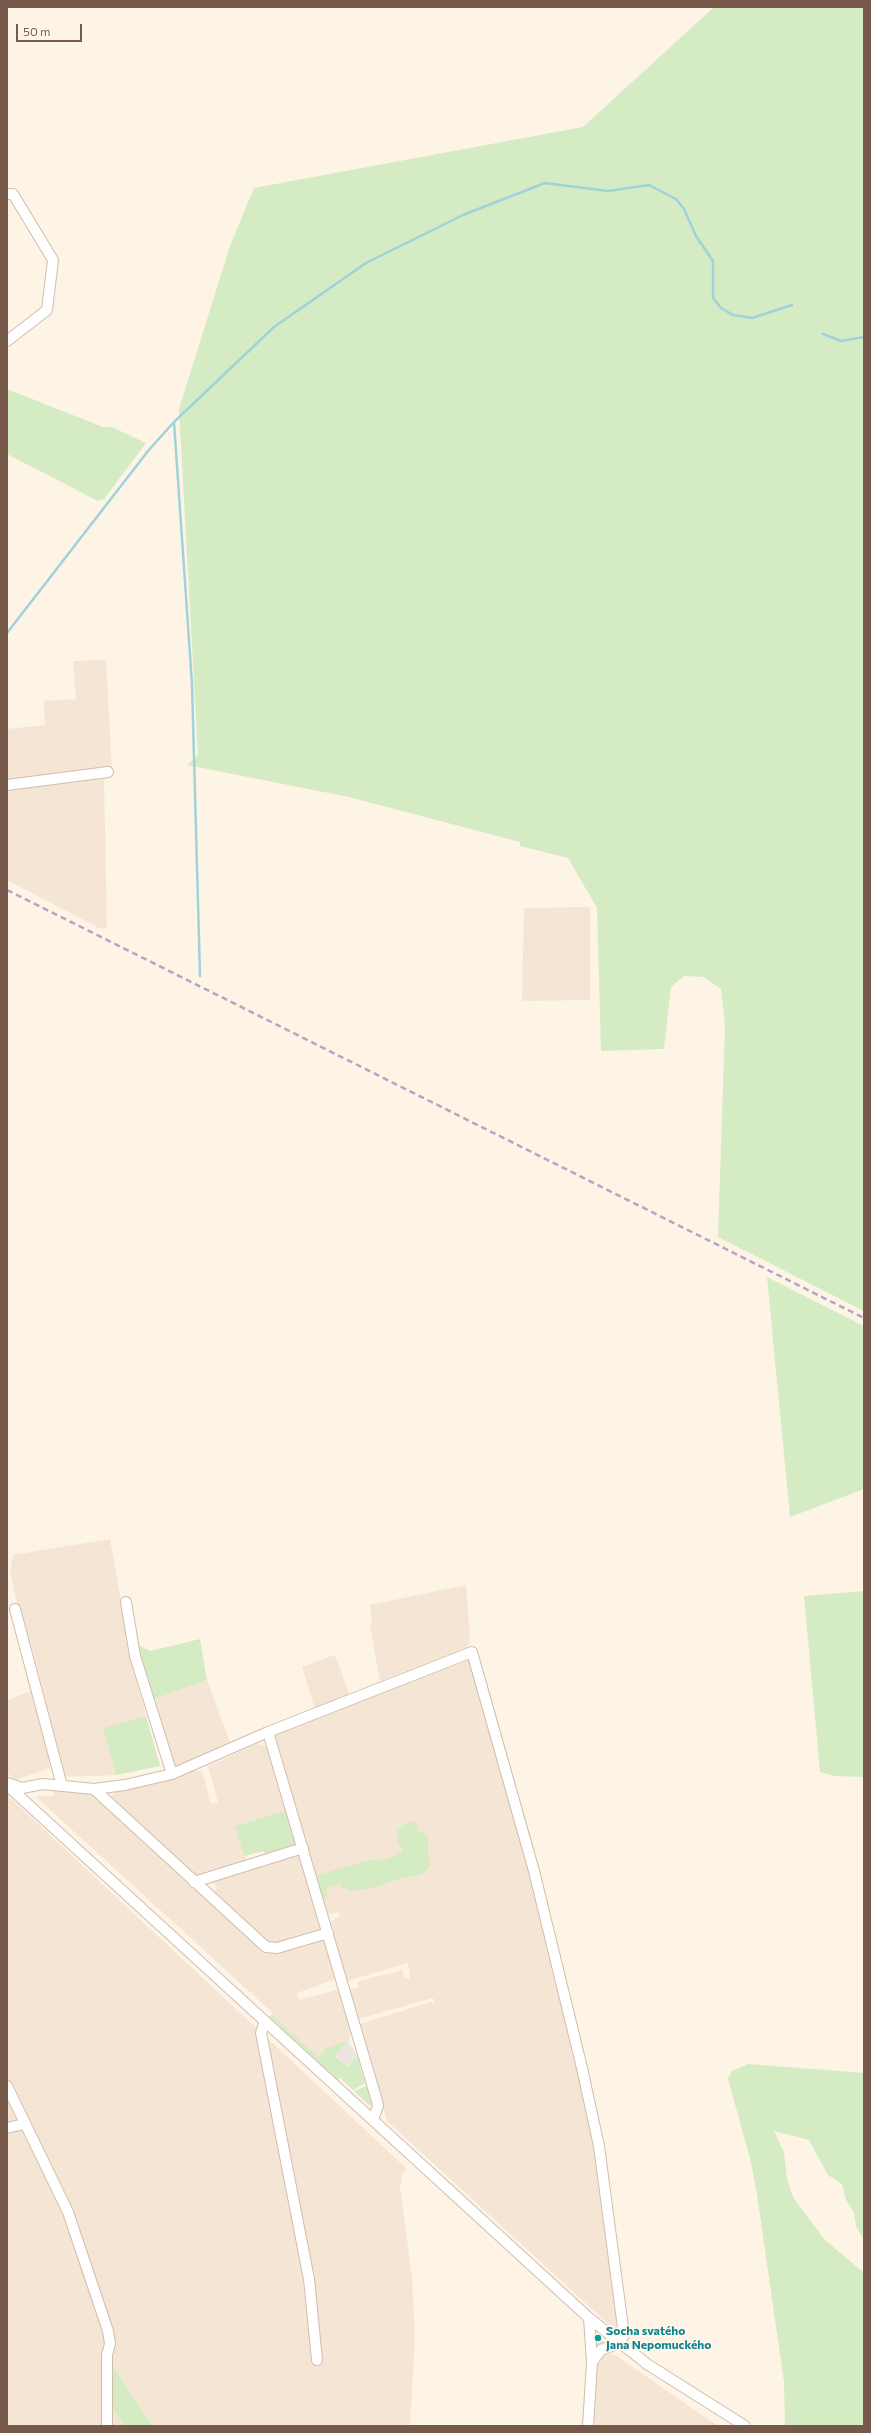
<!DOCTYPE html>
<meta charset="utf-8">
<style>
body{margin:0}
#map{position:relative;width:871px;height:2433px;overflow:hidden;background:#fdf4e6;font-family:Commissioner,sans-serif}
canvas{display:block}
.frame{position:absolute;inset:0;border:8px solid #77594a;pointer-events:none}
.scale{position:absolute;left:16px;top:24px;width:66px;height:18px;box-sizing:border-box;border:2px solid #77594a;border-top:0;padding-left:5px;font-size:12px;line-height:14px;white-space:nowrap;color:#77594a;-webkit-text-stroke:3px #fff8ed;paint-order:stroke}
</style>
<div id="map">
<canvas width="871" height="2433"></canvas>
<div class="frame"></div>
<div class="scale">50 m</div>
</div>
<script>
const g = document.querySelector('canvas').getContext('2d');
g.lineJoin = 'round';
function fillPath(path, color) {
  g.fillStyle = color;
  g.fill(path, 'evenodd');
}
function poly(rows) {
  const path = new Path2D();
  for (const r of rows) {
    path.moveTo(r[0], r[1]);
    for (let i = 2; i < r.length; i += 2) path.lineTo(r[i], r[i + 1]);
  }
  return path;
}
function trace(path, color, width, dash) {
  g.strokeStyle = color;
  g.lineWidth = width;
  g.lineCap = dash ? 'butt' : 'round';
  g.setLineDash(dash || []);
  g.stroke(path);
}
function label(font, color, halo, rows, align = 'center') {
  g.font = font + ' Commissioner,sans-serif';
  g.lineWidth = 3.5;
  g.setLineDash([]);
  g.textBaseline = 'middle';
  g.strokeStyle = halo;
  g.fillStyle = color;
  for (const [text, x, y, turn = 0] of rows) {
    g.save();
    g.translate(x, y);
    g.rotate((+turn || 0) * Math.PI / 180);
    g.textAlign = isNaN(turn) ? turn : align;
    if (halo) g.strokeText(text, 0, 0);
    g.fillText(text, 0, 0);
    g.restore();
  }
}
const residential = poly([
 [106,660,112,770,7,783,7,729,45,725,44,701,76,699,73,661],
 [104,779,107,929,99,928,7,880,7,789],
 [590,907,590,1000,522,1001,524,908],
 [110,1539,127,1633,125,1638,146,1716,103,1728,116,1775,64,1777,31,1642,28,1642,18,1609,10,1571,13,1555],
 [466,1585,470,1636,468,1647,380,1681,370,1626,372,1620,370,1605],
 [335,1655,350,1696,315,1709,302,1667],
 [469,1660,530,1871,591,2127,619,2329,615,2330,387,2121,360,2024,431,2002,435,2003,433,1998,358,2019,350,1990,359,1987,357,1982,402,1970,405,1979,410,1978,408,1963,347,1981,330,1922,340,1916,339,1912,328,1915,273,1735],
 [207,1680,231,1745,176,1767,152,1700],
 [32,1691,46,1742,50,1768,15,1780,7,1773,7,1700],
 [257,1744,266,1746,269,1750,288,1810,235,1826,246,1861,196,1875,190,1874,109,1798,115,1792,196,1770,203,1773,211,1804,218,1802,208,1766],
 [53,1789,92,1794,268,1953,321,1938,325,1939,336,1979,297,1993,299,2000,340,1989,353,2029,349,2040,326,2048,318,2057,274,2016,273,2013,35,1796,54,1796],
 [7,1795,407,2169,402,2175,400,2187,412,2277,415,2337,410,2426,153,2426,113,2366,105,2362,124,2424,111,2426,7,2426],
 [297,1855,302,1860,322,1929,319,1932,276,1944,266,1941,215,1893,216,1885,207,1882],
 [605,2353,615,2355,718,2426,594,2426,595,2369]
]);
const industrial = poly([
 [348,2042,358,2056,348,2067,335,2055]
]);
const green = poly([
 [714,7,864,7,864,1311,718,1237,725,1024,721,989,704,977,684,976,671,987,664,1049,601,1051,597,908,568,858,520,846,520,842,349,797,187,765,198,755,179,409,230,246,254,188,583,127],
 [7,389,103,427,112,427,146,443,104,499,98,501,7,454],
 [767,1277,864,1326,864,1489,790,1517],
 [864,1591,864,1777,835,1776,820,1772,804,1596],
 [200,1639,207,1680,152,1700,138,1645,150,1651],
 [146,1716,160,1766,116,1775,103,1728],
 [288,1810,296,1845,265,1856,264,1851,244,1856,235,1826],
 [416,1821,418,1831,428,1835,428,1854,431,1864,421,1875,405,1877,373,1888,348,1891,346,1888,342,1888,340,1884,326,1888,328,1897,323,1898,316,1876,368,1860,388,1859,403,1850,397,1840,397,1832,403,1824],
 [273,2013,274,2016,318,2057,326,2048,349,2040,335,2056,348,2067,358,2056,356,2052,359,2050,363,2061,359,2063,365,2083,353,2090,340,2078,338,2080,270,2017],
 [748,2064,864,2073,864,2240,856,2226,854,2212,846,2200,842,2184,828,2175,809,2140,774,2131,784,2152,787,2179,793,2197,824,2239,864,2273,864,2426,785,2426,784,2382,757,2195,751,2162,728,2079,732,2071],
 [369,2085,373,2103,370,2106,354,2091],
 [593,2333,605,2343,596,2349],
 [105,2362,113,2366,153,2426,111,2426,124,2424,105,2399]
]);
const stream = poly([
 [823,334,841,341,864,337],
 [174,422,192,684,200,976],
 [7,633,148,451,174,422,274,327,366,263,463,215,545,183,608,191,649,185,676,199,684,209,696,236,713,261,713,298,721,308,733,315,752,318,792,305]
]);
const minor = poly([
 [7,194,13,194,53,260,47,310,7,341],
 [7,785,108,772],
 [126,1602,135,1656,172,1774],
 [15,1609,62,1786],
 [268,1732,377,2101,378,2106,373,2119],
 [7,1783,22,1788,43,1784,94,1789,125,1785,172,1774,268,1732,472,1652,534,1871,582,2068,599,2146,624,2335,619,2343,601,2350,592,2362,588,2426],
 [8,1786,589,2318,647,2364,745,2426],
 [94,1789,266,1947,277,1948,328,1933],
 [194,1882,303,1848],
 [265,2021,261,2033,309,2279,317,2360],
 [7,2086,68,2212,108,2331,110,2344,107,2355,107,2425],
 [7,2128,24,2124],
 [589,2318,592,2362]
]);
const rail = poly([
 [7,890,864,1318]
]);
const markers = [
 [598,2338,4,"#0f9aa8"]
];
const cultureNames = [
 ["Socha svatého",606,2331],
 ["Jana Nepomuckého",606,2345]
];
fillPath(residential, '#f5e5d4');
fillPath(industrial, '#ede6e0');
fillPath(green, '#d5ebc4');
trace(stream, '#a0d2da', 2.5);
trace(minor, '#d1bdae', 12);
trace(minor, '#fff', 10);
trace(rail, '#b6a4c8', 2.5, [6, 4]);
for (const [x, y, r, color] of markers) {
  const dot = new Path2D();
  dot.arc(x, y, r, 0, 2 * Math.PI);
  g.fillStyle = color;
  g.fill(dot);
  trace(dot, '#fff8ed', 1.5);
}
label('bold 12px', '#0d838f', '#fff8ed', cultureNames, 'left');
</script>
